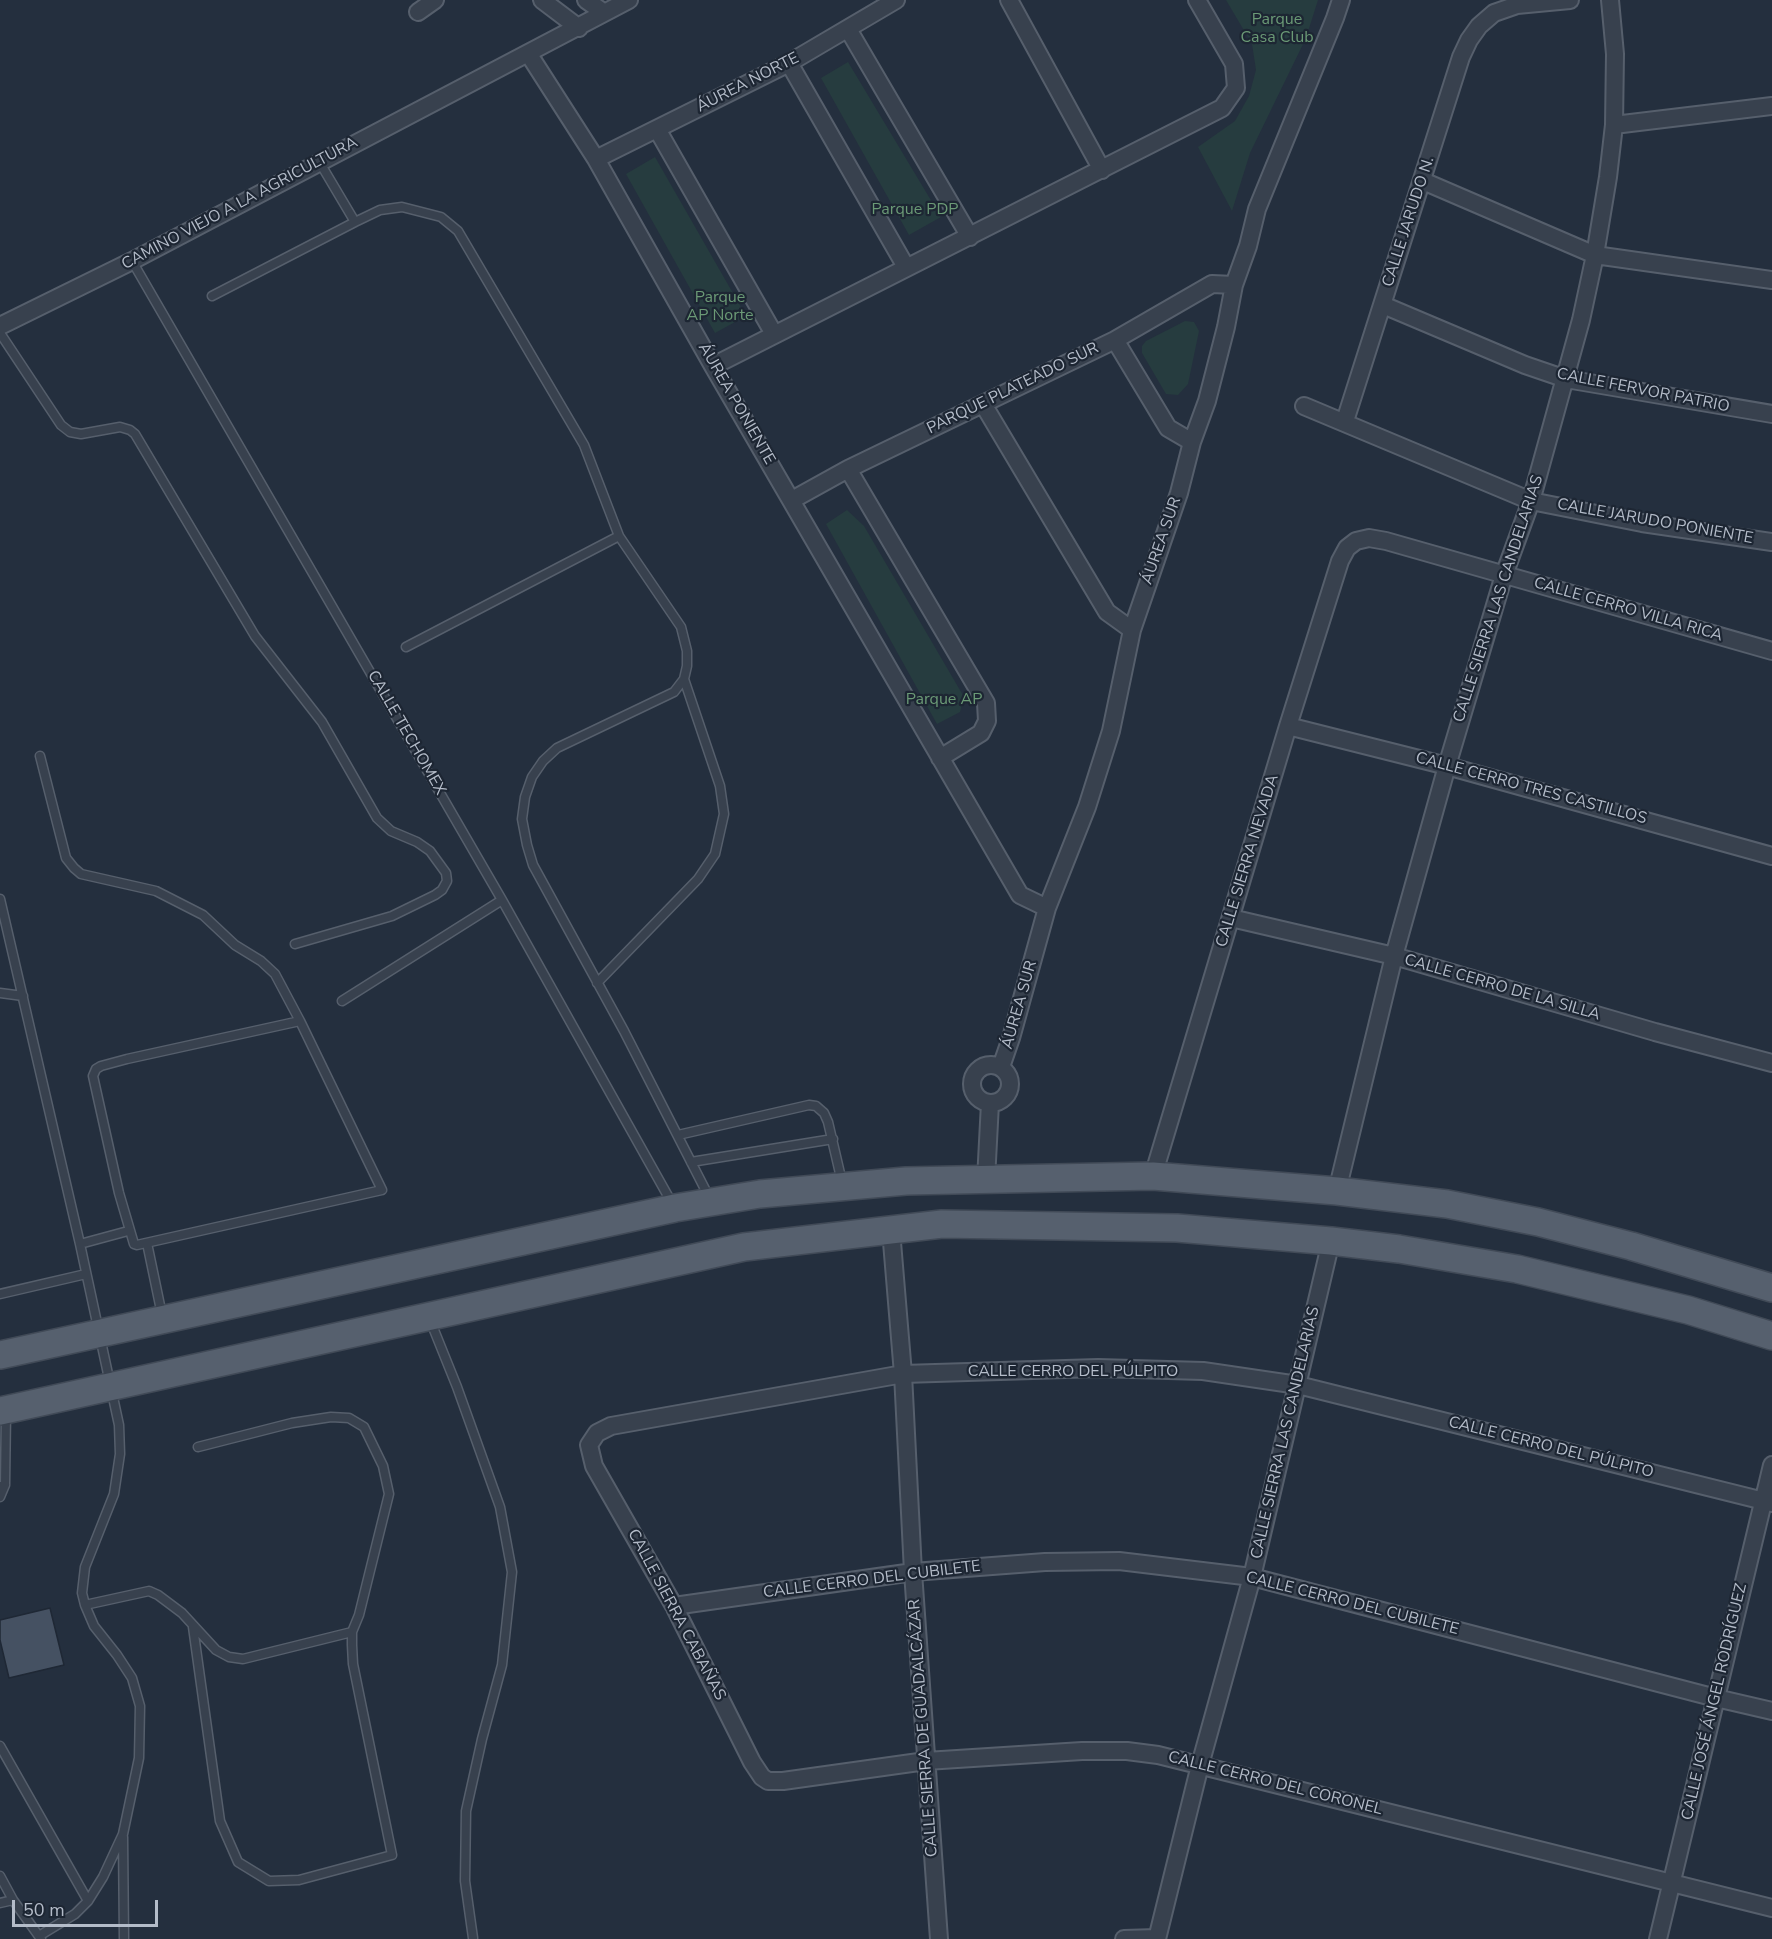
<!DOCTYPE html>
<meta charset="utf-8">
<style>
body{margin:0}
#map{position:relative;width:1772px;height:1939px;overflow:hidden;background:#242f3e;font-family:"Nunito Sans",sans-serif}
canvas{display:block}
.scale{position:absolute;left:12px;top:1900px;width:146px;height:27px;box-sizing:border-box;border:3px solid #b4bcc9;border-top:0;padding-left:8px;font-size:18px;line-height:21px;white-space:nowrap;color:#b4bcc9;-webkit-text-stroke:4px #1d2633;paint-order:stroke}
</style>
<div id="map">
<canvas width="1772" height="1939"></canvas>
<div class="scale">50 m</div>
</div>
<script>
const g = document.querySelector('canvas').getContext('2d');
g.lineJoin = 'round';
function fillPath(path, color) {
  g.fillStyle = color;
  g.fill(path, 'evenodd');
}
function poly(rows) {
  const path = new Path2D();
  for (const r of rows) {
    if (r.length === 3) {
      path.moveTo(r[0] + r[2], r[1]);
      path.arc(r[0], r[1], r[2], 0, 2 * Math.PI);
      continue;
    }
    path.moveTo(r[0], r[1]);
    for (let i = 2; i < r.length; i += 2) path.lineTo(r[i], r[i + 1]);
  }
  return path;
}
function trace(path, color, width, dash) {
  g.strokeStyle = color;
  g.lineWidth = width;
  g.lineCap = dash ? 'butt' : 'round';
  g.setLineDash(dash || []);
  g.stroke(path);
}
function label(font, color, halo, rows, align = 'center') {
  g.font = font + ' "Nunito Sans",sans-serif';
  g.lineWidth = 4.5;
  g.setLineDash([]);
  g.textBaseline = 'middle';
  g.strokeStyle = halo;
  g.fillStyle = color;
  for (const [text, x, y, turn = 0] of rows) {
    g.save();
    g.translate(x, y);
    g.rotate((+turn || 0) * Math.PI / 180);
    g.textAlign = isNaN(turn) ? turn : align;
    if (halo) g.strokeText(text, 0, 0);
    g.fillText(text, 0, 0);
    g.restore();
  }
}
const green = poly([
 [1226,0,1318,0,1306,38,1250,153,1232,211,1198,147,1235,121,1249,96,1256,70,1252,44],
 [848,62,941,217,909,235,821,78],
 [655,157,746,316,715,333,626,174],
 [1185,321,1194,322,1199,331,1188,384,1178,395,1166,394,1142,353,1142,346,1146,341],
 [847,510,864,526,964,697,960,712,937,724,826,524]
]);
const building = poly([
 [50,1608,64,1665,9,1678,0,1640,0,1620,50,1608]
]);
const lane = poly([
 [320,163,355,222,380,210,402,207,441,217,458,231,584,445,619,536,681,627,687,651,687,666,684,679,674,692,557,748,543,761,532,777,525,797,522,819,527,845,533,865,624,1031,709,1197],
 [132,261,502,900,673,1205],
 [212,296,355,222],
 [0,333,61,425,70,432,81,434,120,427,130,430,135,434,255,636,322,722,377,818,391,831,417,842,430,851,446,873,447,881,442,890,435,895,392,916,295,944],
 [406,647,619,536],
 [40,756,66,858,74,868,81,874,156,891,203,915,235,945,261,961,275,974,300,1021,382,1190,137,1245,134,1244,119,1193,93,1076,96,1069,101,1066,127,1059,300,1021],
 [0,899,80,1244,119,1425,120,1454,114,1494,85,1567,82,1593,85,1605,94,1626,117,1655,132,1678,140,1706,139,1758,123,1834,103,1877,88,1901,75,1914,39,1936],
 [597,983,698,879,715,854,724,814,720,786,684,679],
 [0,993,23,996],
 [342,1001,502,900],
 [678,1135,809,1105,816,1106,824,1113,828,1122,842,1182],
 [691,1162,833,1139],
 [147,1243,162,1315],
 [80,1244,128,1231],
 [0,1294,86,1274],
 [430,1320,457,1387,500,1507,512,1572,502,1665,482,1739,466,1811,465,1881,473,1938],
 [0,1486,5,1485,6,1413],
 [0,1497,5,1485],
 [85,1605,149,1591,158,1595,182,1613,216,1650,229,1657,243,1659,352,1632],
 [193,1627,220,1821,238,1862,269,1881,299,1880,392,1855,353,1664,352,1645,352,1632,359,1615,389,1494,383,1466,364,1427,349,1418,331,1417,292,1423,198,1447],
 [0,1746,88,1901],
 [123,1837,124,1939],
 [0,1876,13,1900,41,1939],
 [0,1903,13,1900]
]);
const street = poly([
 [542,0,579,28],
 [586,0,603,12],
 [1009,0,1102,170],
 [418,12,435,0],
 [848,29,970,237],
 [528,53,596,159,713,366,1020,895,1047,908],
 [789,63,906,267],
 [1614,125,1772,106],
 [657,129,774,334],
 [596,159,789,63,896,0],
 [1423,181,1595,255,1772,280],
 [1383,305,1525,365,1566,379,1772,414],
 [0,326,132,261,629,0],
 [1115,340,1168,428,1192,442],
 [713,366,1222,108,1236,88,1234,64,1197,0],
 [983,404,1107,612,1132,630],
 [1304,406,1531,501,1642,523,1772,542],
 [1345,421,1461,57,1469,40,1479,26,1494,13,1517,5,1570,0],
 [848,469,986,703,987,721,981,733,940,758],
 [792,500,848,469,1115,340,1212,284,1234,285],
 [1288,726,1447,766,1772,856],
 [1231,918,1394,956,1655,1032,1772,1063],
 [991,1084,19],
 [1001,1067,1011,1038,1047,908,1087,807,1111,731,1132,630,1179,493,1192,442,1207,401,1226,327,1234,285,1248,246,1257,209,1335,18,1341,0],
 [1153,1176,1288,726,1340,561,1347,548,1356,541,1369,538,1386,541,1772,651],
 [986,1180,990,1103],
 [1337,1191,1394,956,1447,766,1504,575,1531,501,1581,320,1595,255,1608,177,1614,125,1615,54,1610,0],
 [891,1230,903,1374,913,1572,939,1939],
 [1772,1503,1298,1385,1203,1371,1098,1368,903,1374,611,1426,597,1433,589,1445,594,1466,674,1606,752,1762,762,1777,768,1781,783,1781,926,1761,1082,1751,1127,1751,1158,1755,1772,1908],
 [674,1606,913,1572,1045,1562,1119,1561,1252,1577,1716,1698,1772,1711],
 [1124,1939,1157,1938],
 [1157,1939,1200,1765,1252,1577,1331,1241],
 [1658,1939,1772,1465]
]);
const primary = poly([
 [0,1355,675,1208,760,1194,906,1181,1153,1176,1337,1191,1447,1204,1538,1222,1631,1246,1772,1288],
 [0,1411,744,1247,942,1224,1177,1228,1331,1241,1399,1249,1517,1269,1688,1310,1772,1336]
]);
const parkNames = [
 ["Parque",1277,20],
 ["Casa Club",1277,38],
 ["Parque PDP",915,210],
 ["Parque",720,298],
 ["AP Norte",720,316],
 ["Parque AP",944,700]
];
const streetNames = [
 ["ÁUREA NORTE",748,83,-27],
 ["CAMINO VIEJO A LA AGRICULTURA",240,204,-28],
 ["CALLE JARUDO N.",1409,222,-72],
 ["PARQUE PLATEADO SUR",1013,389,-26],
 ["CALLE FERVOR PATRIO",1643,391,11],
 ["ÁUREA PONIENTE",736,404,60],
 ["CALLE JARUDO PONIENTE",1655,522,10],
 ["ÁUREA SUR",1162,541,-71],
 ["CALLE SIERRA LAS CANDELARIAS",1499,599,-72],
 ["CALLE CERRO VILLA RICA",1628,610,16],
 ["CALLE TECHOMEX",406,733,60],
 ["CALLE CERRO TRES CASTILLOS",1531,789,15],
 ["CALLE SIERRA NEVADA",1248,861,-73],
 ["CALLE CERRO DE LA SILLA",1502,988,16],
 ["ÁUREA SUR",1020,1005,-74],
 ["CALLE CERRO DEL PÚLPITO",1073,1372],
 ["CALLE SIERRA LAS CANDELARIAS",1286,1433,-77],
 ["CALLE CERRO DEL PÚLPITO",1551,1448,14],
 ["CALLE CERRO DEL CUBILETE",872,1580,-7],
 ["CALLE CERRO DEL CUBILETE",1352,1604,14],
 ["CALLE SIERRA CABAÑAS",676,1615,62],
 ["CALLE JOSÉ ÁNGEL RODRÍGUEZ",1715,1702,-77],
 ["CALLE SIERRA DE GUADALCÁZAR",924,1728,-94],
 ["CALLE CERRO DEL CORONEL",1275,1784,14]
];
fillPath(green, '#263c3f');
fillPath(building, '#455162');
trace(building, '#1f2835', 1.5);
trace(lane, '#565f6c', 11);
trace(street, '#565f6c', 20);
trace(primary, '#414a57', 30);
trace(lane, '#38414e', 8);
trace(street, '#38414e', 16);
trace(primary, '#56606e', 27);
label('16px', '#6b9a76', '#1d2633', parkNames);
label('16px', '#b4bcc9', '#1d2633', streetNames);
</script>
